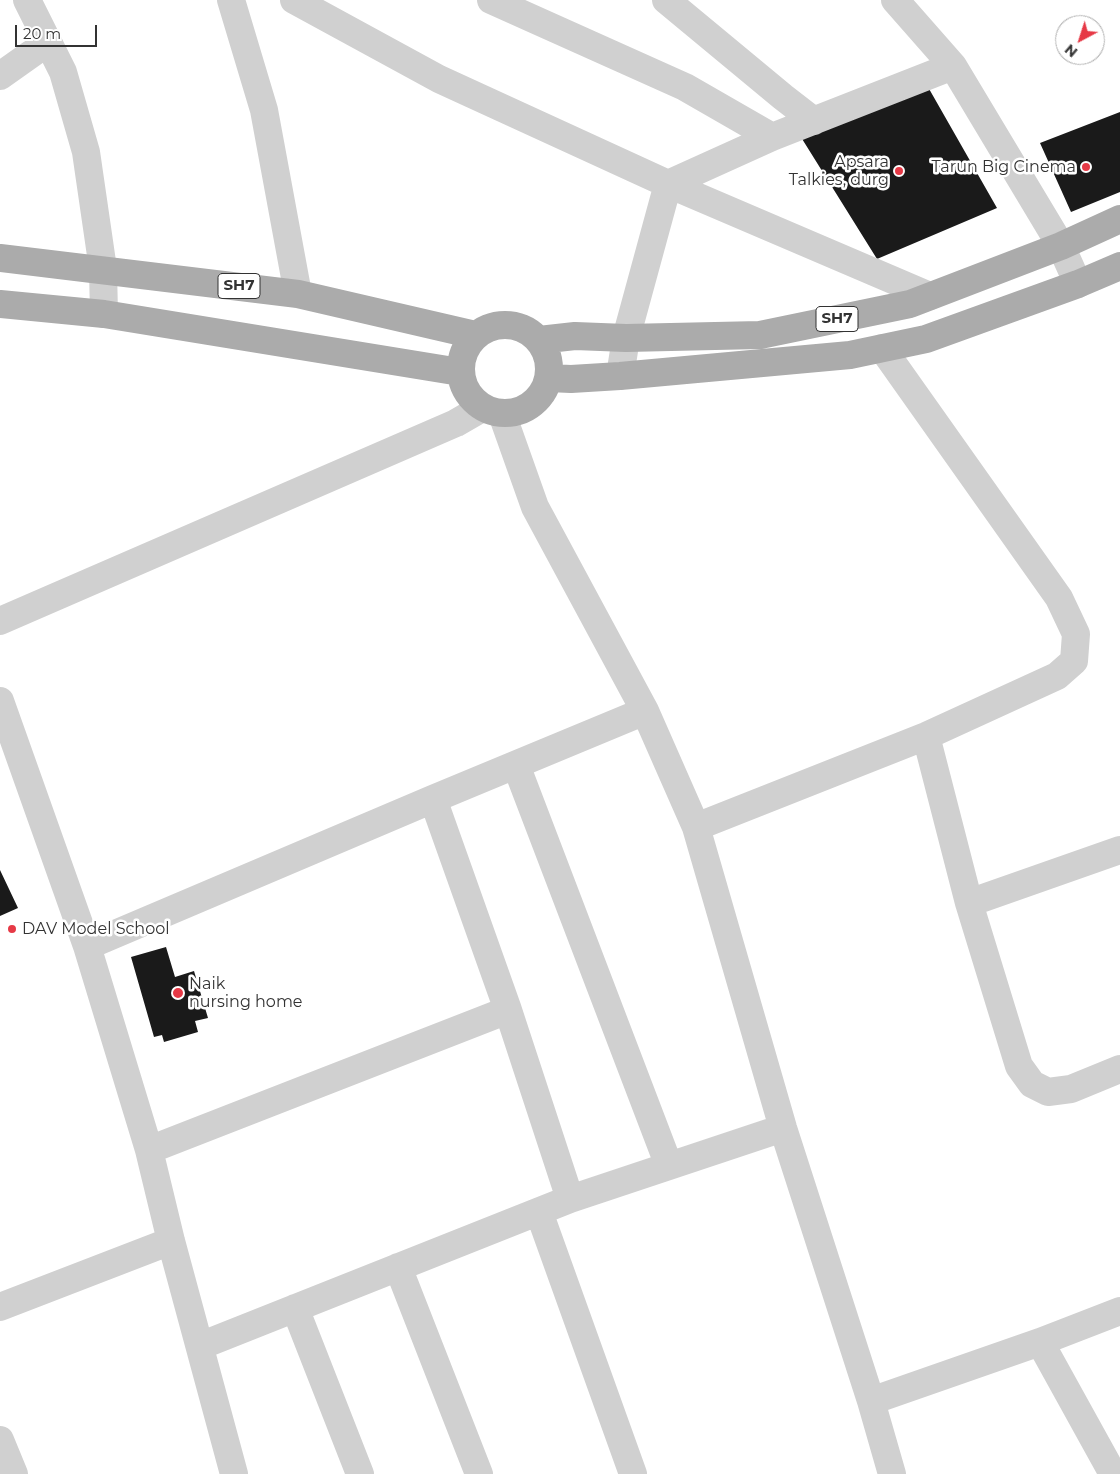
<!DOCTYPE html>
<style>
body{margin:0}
#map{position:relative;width:1120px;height:1474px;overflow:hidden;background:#fff;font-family:Montserrat,sans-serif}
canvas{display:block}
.north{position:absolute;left:1055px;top:15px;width:50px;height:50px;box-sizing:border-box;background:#fff;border:1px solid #adadad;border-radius:50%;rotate:220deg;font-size:14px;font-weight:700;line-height:20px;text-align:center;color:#333}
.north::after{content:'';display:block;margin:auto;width:18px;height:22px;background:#e63946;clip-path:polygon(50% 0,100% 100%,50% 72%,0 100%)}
.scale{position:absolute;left:15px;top:25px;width:82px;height:22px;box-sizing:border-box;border:2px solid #333;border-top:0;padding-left:6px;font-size:15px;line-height:18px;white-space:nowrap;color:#333;-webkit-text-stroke:4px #fff;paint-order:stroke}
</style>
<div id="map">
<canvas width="1120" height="1474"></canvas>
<div class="north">N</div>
<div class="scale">20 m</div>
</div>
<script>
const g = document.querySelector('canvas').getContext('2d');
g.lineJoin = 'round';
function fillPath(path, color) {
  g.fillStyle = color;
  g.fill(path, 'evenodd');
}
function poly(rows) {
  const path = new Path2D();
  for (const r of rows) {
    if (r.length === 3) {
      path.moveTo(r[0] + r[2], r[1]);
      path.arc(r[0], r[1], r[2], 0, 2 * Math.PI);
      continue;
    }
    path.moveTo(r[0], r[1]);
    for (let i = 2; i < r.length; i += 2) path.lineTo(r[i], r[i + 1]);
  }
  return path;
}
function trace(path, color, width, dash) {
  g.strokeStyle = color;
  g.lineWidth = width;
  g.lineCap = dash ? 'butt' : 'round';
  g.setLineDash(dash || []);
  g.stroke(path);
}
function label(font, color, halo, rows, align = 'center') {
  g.font = font + ' Montserrat,sans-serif';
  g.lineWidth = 5;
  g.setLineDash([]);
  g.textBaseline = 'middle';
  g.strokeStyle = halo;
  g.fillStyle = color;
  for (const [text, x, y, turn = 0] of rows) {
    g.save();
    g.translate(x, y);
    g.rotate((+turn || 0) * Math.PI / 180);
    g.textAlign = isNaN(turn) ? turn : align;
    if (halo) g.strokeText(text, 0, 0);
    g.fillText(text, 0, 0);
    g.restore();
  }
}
const building = poly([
 [924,80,997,208,877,259,799,134],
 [1120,112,1120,192,1071,212,1040,143],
 [0,870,18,908,0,916],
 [166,947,175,977,194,971,208,1018,195,1021,198,1032,164,1042,162,1035,154,1037,131,957]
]);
const minor = poly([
 [27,0,63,72,86,152,103,269,104,314],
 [231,0,264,110,298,294],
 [294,0,439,79,668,184,930,296],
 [491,0,685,87,772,137],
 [666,0,783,97,814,121],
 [895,0,953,66,1061,246,1078,284],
 [0,76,48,42],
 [620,376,626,338,668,184,772,137,953,66],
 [502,414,535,507,645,711,696,827,783,1128,871,1401,892,1474],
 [0,621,456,423,482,408],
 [0,701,87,946,149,1150,171,1241,234,1474],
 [926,736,969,903,1019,1066,1032,1084,1048,1092,1071,1089,1120,1069],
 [516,765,669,1166],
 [433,799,508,1010,570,1199],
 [696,827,926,736,1057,676,1074,661,1076,634,1059,598,882,348],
 [969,903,1120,850],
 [87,946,433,799,645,711],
 [149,1150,508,1010],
 [539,1212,633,1474],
 [398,1267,479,1474],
 [0,1307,171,1241],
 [295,1308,360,1474],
 [1040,1342,1113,1474],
 [200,1346,570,1199,783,1128],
 [871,1401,1040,1342,1120,1311],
 [0,1440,14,1474]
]);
const major = poly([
 [0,258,298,294,475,335],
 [0,304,104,314,460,372],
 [505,369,44],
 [539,340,575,336,626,338,760,335,910,304,1061,246,1120,219],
 [549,378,571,379,620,376,850,355,926,339,1078,284,1120,266]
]);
const markers = [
 [1086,167,5,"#e63946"],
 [899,171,5,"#e63946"],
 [12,929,5,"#e63946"],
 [178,993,6,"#e63946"]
];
const shields = [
 [239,286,42],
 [837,319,42]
];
const shieldNames = [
 ["SH7",239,286],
 ["SH7",837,319]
];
const poiNames = [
 ["Apsara",889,162],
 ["Talkies, durg",889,180],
 ["Tarun Big Cinema",1076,167],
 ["DAV Model School",22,929,"left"],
 ["Naik",189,984,"left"],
 ["nursing home",189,1002,"left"]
];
fillPath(building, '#1a1a1a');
trace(minor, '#d0d0d0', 28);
trace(major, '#ababab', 28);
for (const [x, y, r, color] of markers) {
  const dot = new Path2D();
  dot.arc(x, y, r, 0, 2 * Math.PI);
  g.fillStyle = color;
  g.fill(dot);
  trace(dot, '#fff', 2);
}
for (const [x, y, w] of shields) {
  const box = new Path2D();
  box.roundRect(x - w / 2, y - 12.5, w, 25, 4);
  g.fillStyle = '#fff';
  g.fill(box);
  trace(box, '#333', 1);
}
label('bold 15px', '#333', null, shieldNames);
label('16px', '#333', '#fff', poiNames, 'right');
</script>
